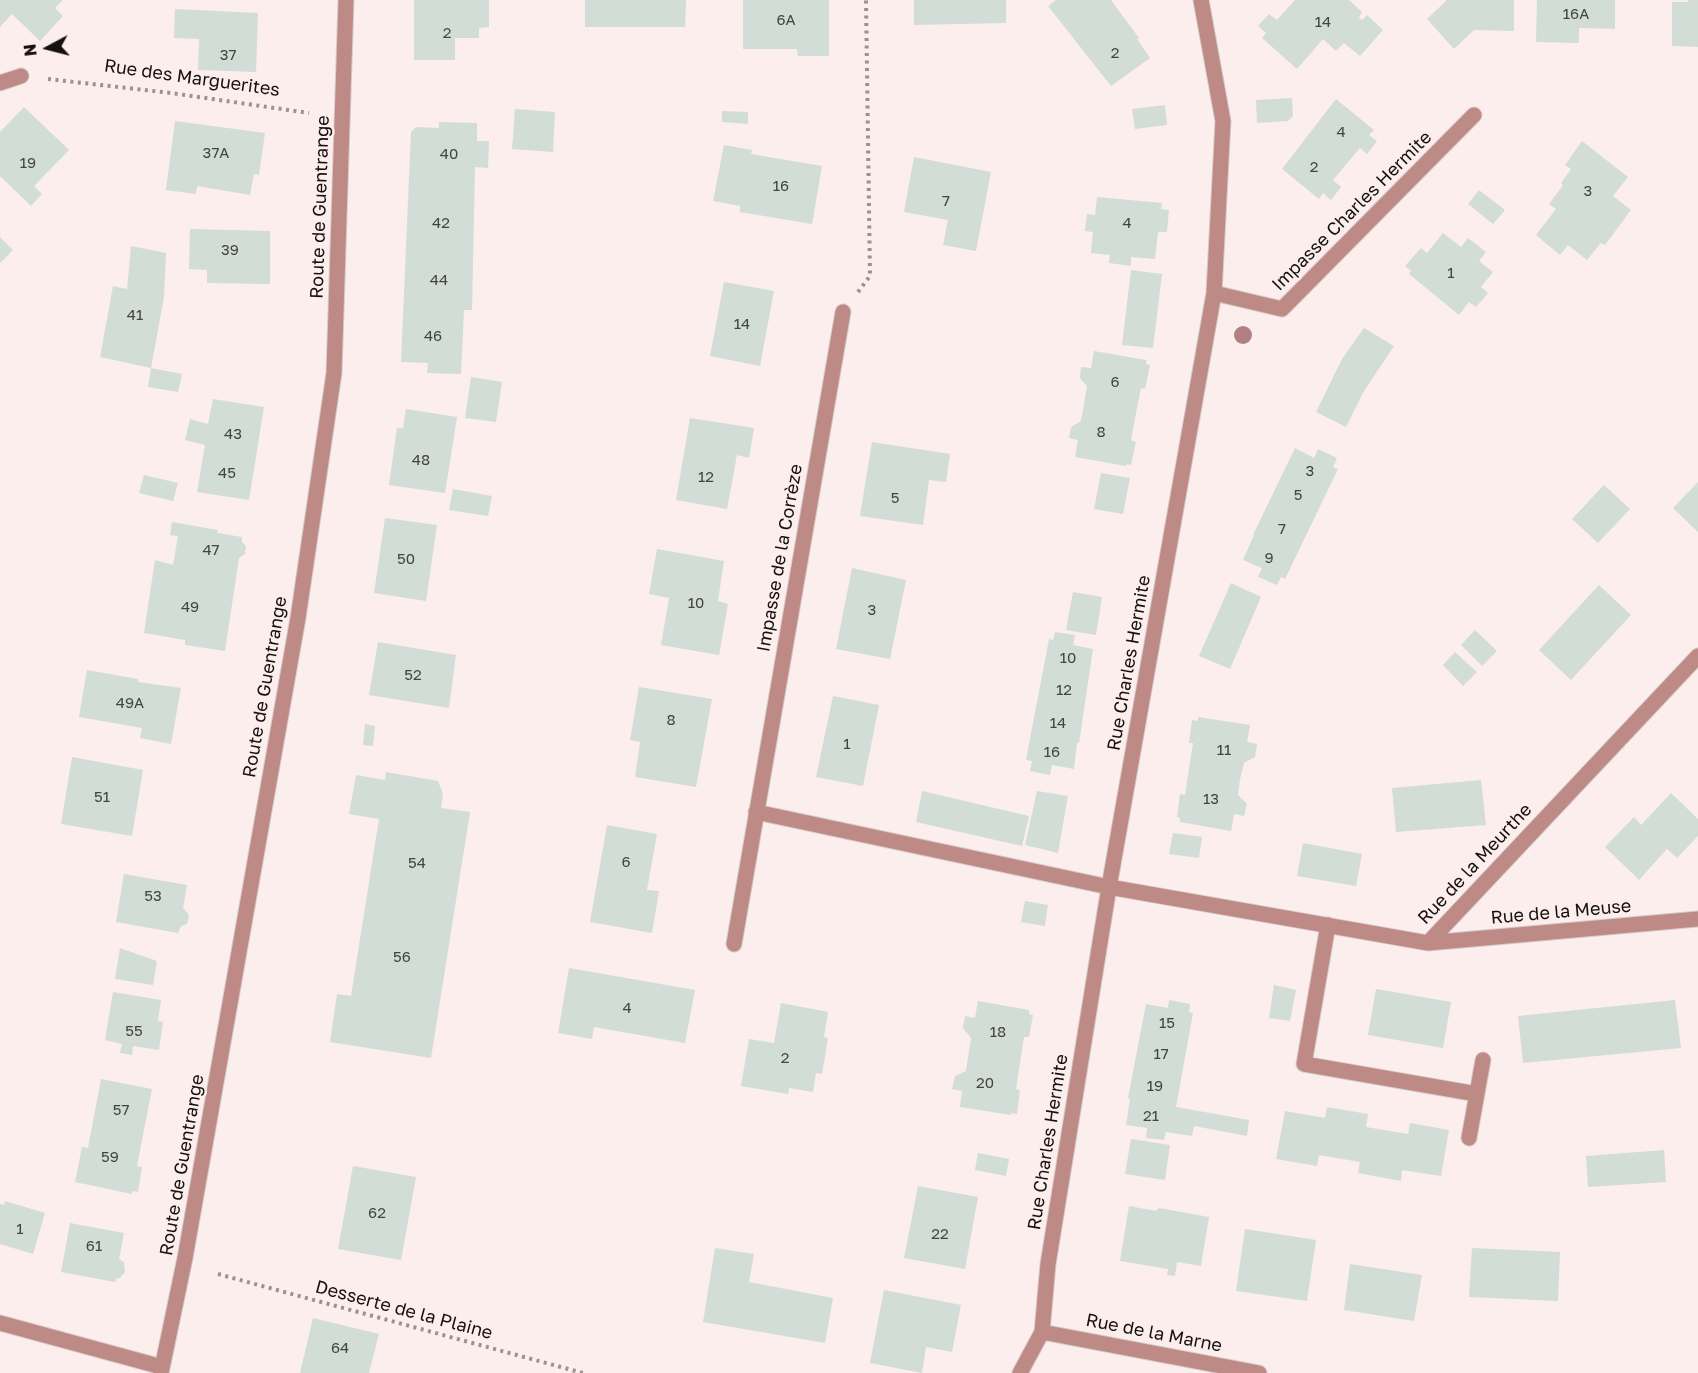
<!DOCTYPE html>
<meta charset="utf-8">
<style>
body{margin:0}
#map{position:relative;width:1698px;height:1373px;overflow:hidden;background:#fceeec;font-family:"Golos Text",sans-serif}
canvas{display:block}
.north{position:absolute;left:18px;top:18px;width:60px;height:60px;-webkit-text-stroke:4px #fceeec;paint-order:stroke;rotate:263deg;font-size:16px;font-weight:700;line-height:24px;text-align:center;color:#151110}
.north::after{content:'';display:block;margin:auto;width:21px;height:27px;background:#151110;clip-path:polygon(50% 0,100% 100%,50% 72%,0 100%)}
</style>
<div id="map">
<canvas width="1698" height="1373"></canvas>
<div class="north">N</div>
</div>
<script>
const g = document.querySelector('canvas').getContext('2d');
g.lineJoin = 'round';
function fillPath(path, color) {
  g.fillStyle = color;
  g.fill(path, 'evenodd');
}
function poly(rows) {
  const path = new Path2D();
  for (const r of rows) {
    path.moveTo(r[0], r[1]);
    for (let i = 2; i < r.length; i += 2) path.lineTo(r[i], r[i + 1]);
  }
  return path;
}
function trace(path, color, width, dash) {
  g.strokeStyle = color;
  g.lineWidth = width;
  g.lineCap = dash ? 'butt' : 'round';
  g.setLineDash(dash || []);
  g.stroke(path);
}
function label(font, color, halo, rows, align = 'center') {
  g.font = font + ' "Golos Text",sans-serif';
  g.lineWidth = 5;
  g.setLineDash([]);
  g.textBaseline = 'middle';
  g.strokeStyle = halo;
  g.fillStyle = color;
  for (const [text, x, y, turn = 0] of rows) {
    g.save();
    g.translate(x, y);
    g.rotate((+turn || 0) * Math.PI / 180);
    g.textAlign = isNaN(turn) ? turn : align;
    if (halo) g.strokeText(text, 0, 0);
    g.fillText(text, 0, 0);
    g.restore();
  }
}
const building = poly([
 [0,0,63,0,55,8,63,16,40,41,12,14,0,27],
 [414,0,489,0,489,27,479,28,479,38,455,38,455,60,414,60],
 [585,0,686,0,685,27,585,27],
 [743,0,829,0,829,56,798,56,797,49,743,49],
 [914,0,1006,0,1006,23,914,25],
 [1056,0,1111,0,1139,38,1137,39,1150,58,1111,86,1048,6],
 [1295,0,1349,0,1362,12,1359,18,1362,20,1367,15,1383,30,1360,56,1344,43,1336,51,1323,39,1297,69,1262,38,1266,33,1258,26,1269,14,1277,20],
 [1447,0,1514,0,1514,31,1474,30,1454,49,1427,19],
 [1537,0,1615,0,1615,29,1579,28,1579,43,1536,42],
 [1688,0,1698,0,1698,47,1672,46,1672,2,1688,2],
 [175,9,258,13,256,72,198,70,199,39,174,38],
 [1292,98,1293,116,1288,121,1257,123,1256,100],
 [1336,99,1374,130,1369,135,1377,141,1367,154,1360,148,1333,180,1341,187,1331,200,1323,193,1319,199,1282,169],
 [1165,105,1167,125,1135,129,1132,109],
 [24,107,69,150,34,186,42,194,31,206,0,176,0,132],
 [515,109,555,112,553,152,512,149],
 [722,111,748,112,748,124,722,122],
 [175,121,265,133,259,175,254,174,250,195,197,186,196,194,166,190],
 [439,122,477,123,477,141,489,141,488,168,475,167,472,310,464,310,461,374,427,373,428,363,401,362,411,132,416,127,439,128],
 [1582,141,1628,177,1613,196,1631,210,1605,245,1601,243,1587,260,1568,245,1560,255,1536,235,1556,209,1549,204,1563,185,1561,183,1571,169,1565,165],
 [724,145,752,150,751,154,822,166,812,224,740,212,740,206,713,201],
 [914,157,991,172,976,251,943,245,948,220,904,212],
 [1479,190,1505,210,1493,224,1468,204],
 [1097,197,1162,203,1161,209,1169,210,1167,232,1158,232,1155,259,1131,257,1131,266,1109,263,1110,255,1091,253,1093,232,1085,231,1087,214,1095,215],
 [190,229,270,231,270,284,207,283,207,270,189,269],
 [1443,233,1461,247,1468,238,1486,252,1479,261,1493,272,1481,287,1488,293,1476,307,1469,302,1459,315,1409,274,1411,271,1405,266,1421,248,1427,253],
 [0,237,13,250,0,263],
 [131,246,166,253,164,297,151,368,100,357,113,286,127,289],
 [1131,270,1162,274,1153,348,1122,345],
 [724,282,774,291,760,366,710,356],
 [1364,328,1394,346,1364,391,1346,427,1316,412,1342,359],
 [1094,351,1146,360,1146,364,1150,365,1145,389,1141,388,1136,413,1131,440,1136,442,1131,465,1127,464,1126,466,1075,457,1078,440,1069,438,1071,427,1081,421,1084,404,1087,386,1080,378,1081,367,1091,368],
 [151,368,182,374,178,392,148,387],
 [471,377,502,382,496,422,465,418],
 [213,399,264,407,249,500,197,492,205,445,185,440,190,419,208,424],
 [406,409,457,417,445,493,389,485,397,428,403,428],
 [690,418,754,428,749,458,737,455,727,509,676,500],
 [872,442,950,454,946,482,929,480,923,525,860,516],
 [1295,448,1314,458,1318,449,1337,458,1333,467,1338,469,1285,579,1281,577,1277,585,1258,577,1262,568,1243,560,1254,535,1253,535],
 [1101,473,1130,478,1123,514,1094,509],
 [144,475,178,483,173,501,139,493],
 [1698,482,1698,532,1673,508],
 [1604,485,1630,509,1598,543,1572,519],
 [453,489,492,496,488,516,449,510],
 [385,518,437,525,426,601,374,593],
 [172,522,218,530,217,533,242,537,242,542,246,546,245,554,239,558,225,651,185,645,185,640,144,633,155,560,173,565,178,536,170,535],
 [657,549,724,561,718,601,728,604,719,655,661,645,669,598,649,594],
 [852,568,906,580,890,659,836,649],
 [1231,583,1261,597,1230,669,1199,656],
 [1599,585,1631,615,1571,680,1539,650],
 [1073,592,1102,597,1096,635,1066,630],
 [1475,630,1497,651,1482,666,1461,645],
 [1055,632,1075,635,1073,645,1093,649,1079,743,1077,743,1074,769,1052,765,1050,775,1030,771,1032,761,1026,760,1049,639,1053,640],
 [378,642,456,655,449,708,369,695],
 [1455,652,1477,672,1463,686,1443,665],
 [87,670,138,679,138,682,181,688,171,744,140,738,142,728,79,717],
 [639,687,712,699,696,787,635,777,640,742,630,740],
 [833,696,879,705,863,786,816,777],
 [1198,717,1250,725,1247,742,1257,744,1255,757,1244,763,1240,779,1238,795,1247,804,1244,816,1234,814,1231,831,1180,822,1180,818,1177,817,1180,794,1185,795,1193,743,1189,743,1192,720,1198,721],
 [365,724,375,726,373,746,363,745],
 [72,757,143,770,132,836,61,824],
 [386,772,438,781,443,794,441,808,470,812,431,1058,330,1042,337,994,351,996,379,819,349,814,356,775,385,780],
 [1481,780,1486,825,1396,832,1392,788],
 [922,791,1029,816,1022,846,916,822],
 [1037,791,1068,796,1058,853,1025,845],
 [1671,793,1698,819,1698,836,1677,858,1667,849,1639,880,1605,847,1634,817,1641,825],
 [607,825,657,834,647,890,659,891,652,933,590,922],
 [1173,833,1202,837,1199,858,1169,854],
 [1303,843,1362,854,1356,886,1297,876],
 [124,874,187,885,183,908,189,915,187,924,181,926,178,933,116,922],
 [1025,901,1048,905,1045,926,1021,922],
 [120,948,157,961,153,985,115,979],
 [569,968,695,990,685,1043,594,1027,592,1039,558,1033],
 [1274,985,1296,990,1290,1021,1269,1018],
 [1376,989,1451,1002,1443,1048,1368,1035],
 [113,992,161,1000,158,1021,163,1022,159,1050,133,1046,132,1055,120,1053,122,1044,105,1040],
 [1169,1000,1190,1004,1189,1012,1193,1013,1176,1107,1249,1120,1247,1136,1194,1126,1192,1136,1166,1132,1164,1140,1146,1138,1147,1128,1126,1125,1130,1099,1128,1098,1146,1004,1168,1008],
 [1675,1000,1681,1048,1523,1063,1518,1016],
 [978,1001,1029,1010,1029,1014,1033,1015,1029,1037,1024,1037,1016,1089,1020,1090,1017,1114,1011,1113,1011,1115,960,1107,962,1091,952,1089,955,1076,966,1071,971,1038,963,1028,965,1016,975,1018],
 [781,1003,828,1012,824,1037,828,1038,822,1074,816,1073,813,1092,789,1088,788,1094,741,1086,749,1039,774,1043],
 [101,1079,152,1089,137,1166,142,1167,138,1192,132,1191,132,1194,75,1182,82,1147,88,1148],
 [1327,1107,1368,1114,1366,1127,1408,1134,1410,1123,1449,1130,1441,1176,1402,1170,1401,1181,1358,1173,1360,1162,1319,1155,1317,1166,1276,1159,1285,1111,1325,1118],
 [1131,1139,1170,1145,1165,1180,1125,1174],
 [1664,1150,1666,1182,1588,1187,1586,1156],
 [978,1153,1009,1159,1006,1176,975,1170],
 [353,1166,416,1177,401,1260,338,1249],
 [918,1186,978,1197,965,1269,904,1258],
 [5,1201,45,1213,33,1254,0,1244,0,1204,4,1205],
 [1129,1206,1156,1211,1159,1208,1209,1217,1201,1266,1177,1262,1175,1276,1167,1275,1168,1269,1120,1261],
 [70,1223,124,1233,119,1259,124,1262,125,1272,120,1278,116,1279,115,1282,61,1272],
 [1245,1229,1316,1240,1307,1301,1236,1291],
 [715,1248,754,1254,749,1282,833,1298,825,1343,703,1322],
 [1472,1248,1560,1252,1558,1301,1469,1297],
 [1350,1264,1422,1275,1414,1321,1344,1310],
 [884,1290,961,1305,952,1352,926,1347,922,1373,870,1363],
 [313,1318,379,1334,369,1373,300,1373]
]);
const path = poly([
 [48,79,171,93,309,113],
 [858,292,870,276,866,0],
 [218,1274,583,1373]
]);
const minor = poly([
 [0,83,21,76],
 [1214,293,1282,309,1474,115],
 [756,812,1109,887,1428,943,1698,919],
 [1328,925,1304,1064,1477,1094],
 [1428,943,1698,656],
 [734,944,843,312],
 [1469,1138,1483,1060],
 [0,1323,162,1367],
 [1042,1332,1259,1373],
 [161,1373,185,1258,298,618,334,373,346,0],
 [1020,1373,1042,1332,1048,1264,1109,887,1214,293,1223,121,1201,0]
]);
const trees = [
 [1243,335]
];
const numberNames = [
 ["16A",1576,14],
 ["6A",786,20],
 ["14",1323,22],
 ["2",447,33],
 ["2",1115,53],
 ["37",228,55],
 ["4",1341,132],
 ["37A",216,153],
 ["40",449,154],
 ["19",28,163],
 ["2",1314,167],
 ["16",781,186],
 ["3",1588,191],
 ["7",946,201],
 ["42",441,223],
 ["4",1127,223],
 ["39",230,250],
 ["1",1451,273],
 ["44",439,280],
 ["41",135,315],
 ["14",742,324],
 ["46",433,336],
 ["6",1115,382],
 ["8",1101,432],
 ["43",233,434],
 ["48",421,460],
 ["3",1310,471],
 ["45",227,473],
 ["12",706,477],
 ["5",1298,495],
 ["5",895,498],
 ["7",1282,529],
 ["47",211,550],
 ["9",1269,558],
 ["50",406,559],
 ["10",696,603],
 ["49",190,607],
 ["3",872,610],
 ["10",1068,658],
 ["52",413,675],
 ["12",1064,690],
 ["49A",130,703],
 ["8",671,720],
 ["14",1058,723],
 ["1",847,744],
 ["11",1224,750],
 ["16",1052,752],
 ["51",102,797],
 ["13",1211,799],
 ["6",626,862],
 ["54",417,863],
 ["53",153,896],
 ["56",402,957],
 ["4",627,1008],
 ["15",1167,1023],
 ["55",134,1031],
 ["18",998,1032],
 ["17",1161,1054],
 ["2",785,1058],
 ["20",985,1083],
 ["19",1155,1086],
 ["57",121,1110],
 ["21",1151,1116],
 ["59",110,1157],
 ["62",377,1213],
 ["1",20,1229],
 ["22",940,1234],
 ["61",94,1246],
 ["64",340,1348]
];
const streetNames = [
 ["Rue des Marguerites",192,78,8],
 ["Route de Guentrange",320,207,-88],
 ["Impasse Charles Hermite",1352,211,-45],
 ["Impasse de la Corrèze",780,558,-80],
 ["Rue Charles Hermite",1129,663,-80],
 ["Route de Guentrange",265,687,-80],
 ["Rue de la Meurthe",1475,864,-47],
 ["Rue de la Meuse",1561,912,-5],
 ["Rue Charles Hermite",1048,1142,-81],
 ["Route de Guentrange",182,1165,-80],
 ["Desserte de la Plaine",404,1310,15],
 ["Rue de la Marne",1154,1333,11]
];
fillPath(building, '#d1ddd6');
trace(minor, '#d7cbc9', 17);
trace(path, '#9b9190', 4, [3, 4.5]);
trace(minor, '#bd8a86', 15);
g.fillStyle = '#b18080';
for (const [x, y] of trees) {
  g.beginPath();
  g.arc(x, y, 9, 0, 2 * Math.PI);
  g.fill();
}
label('15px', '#444442', null, numberNames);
label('18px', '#151110', '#fceeec', streetNames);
</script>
